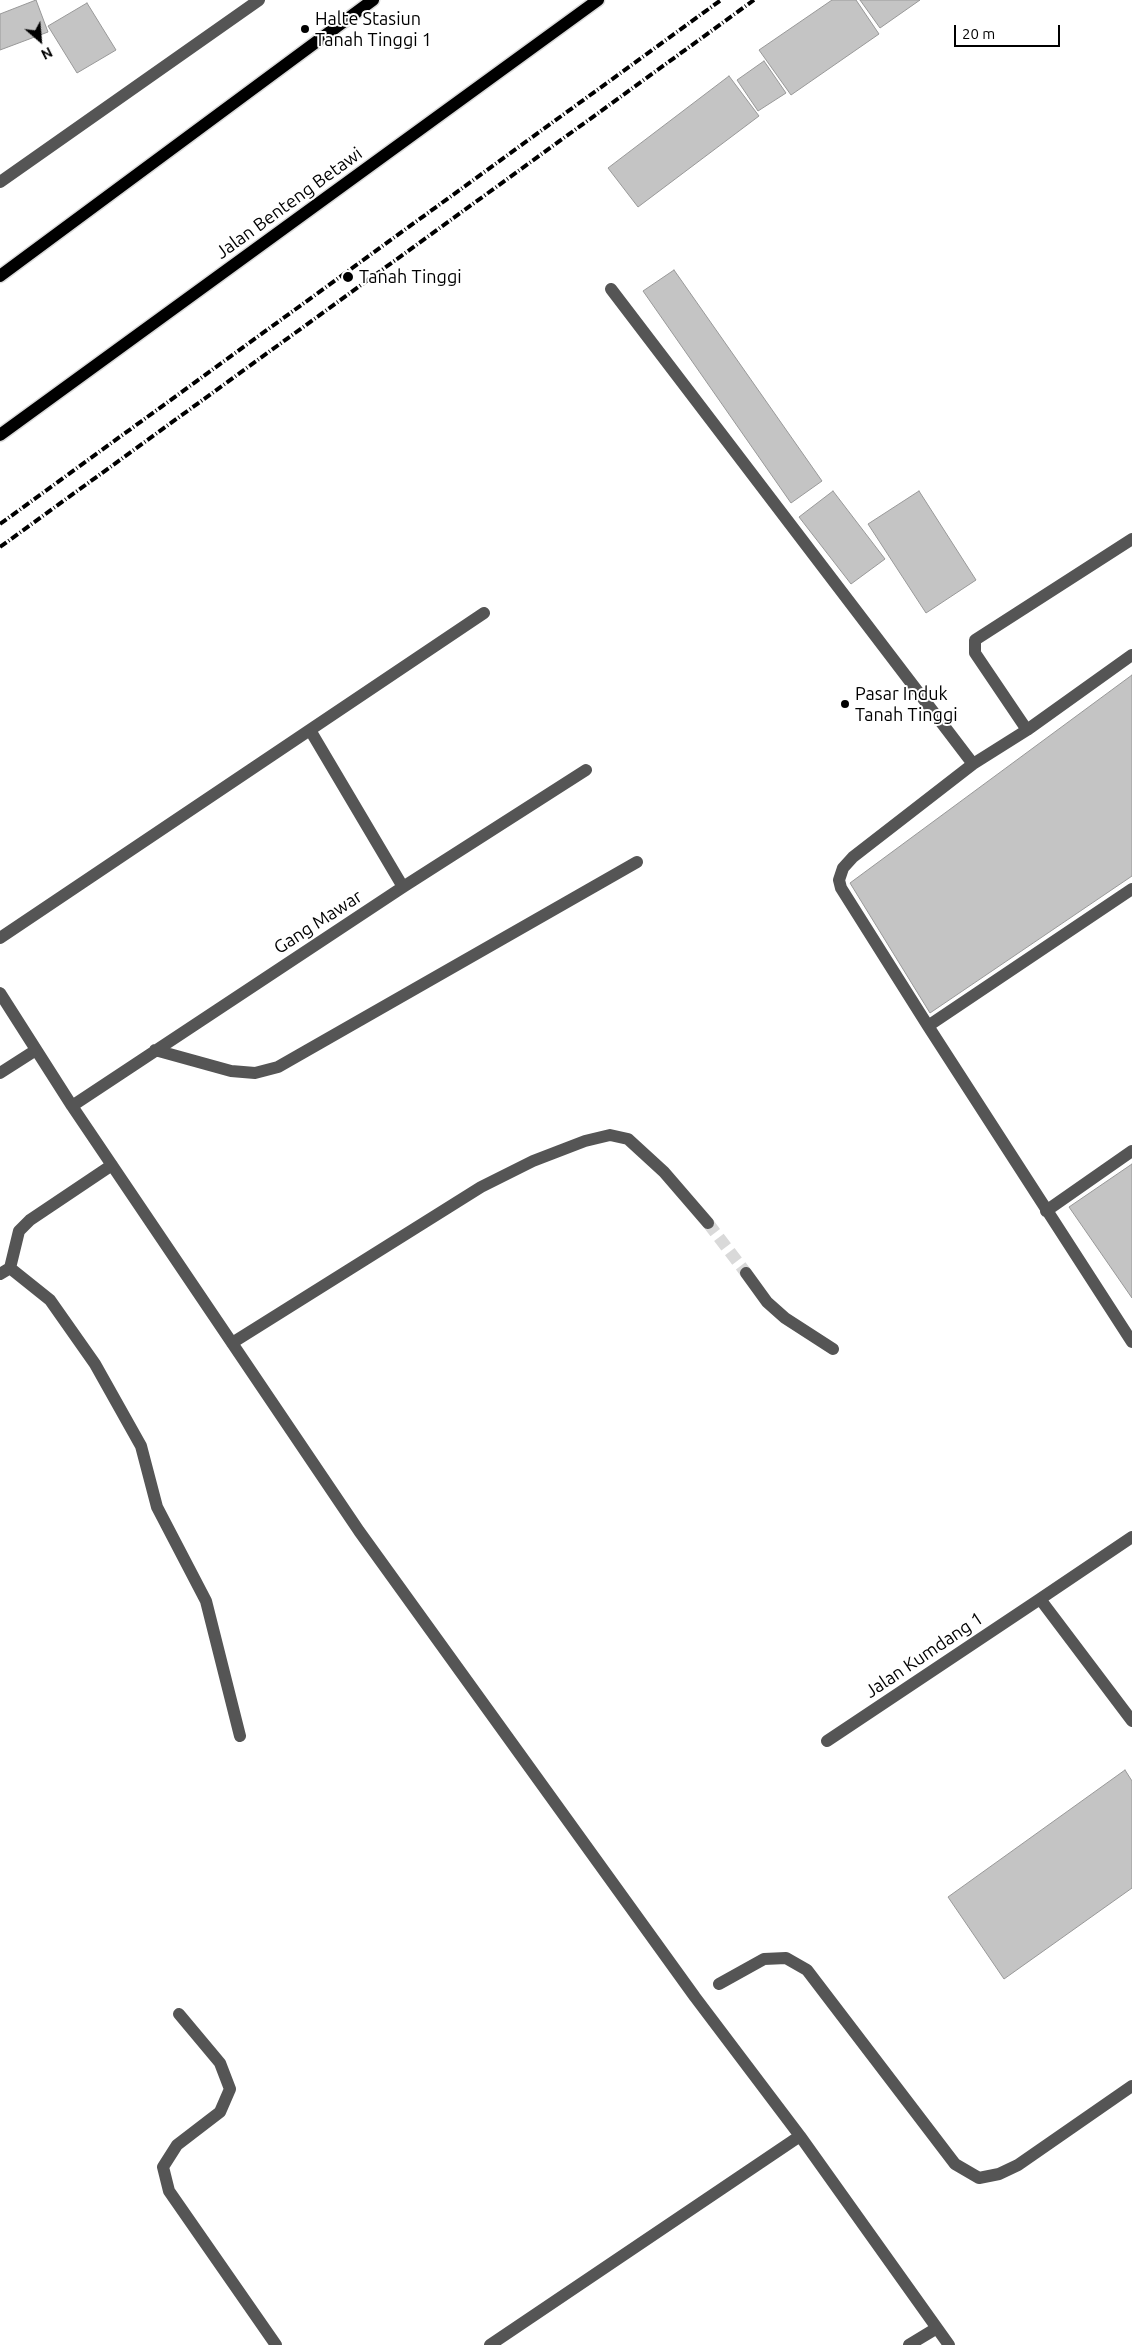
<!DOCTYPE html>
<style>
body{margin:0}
#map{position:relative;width:1132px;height:2345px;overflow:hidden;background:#fff;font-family:Ubuntu,sans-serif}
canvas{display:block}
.north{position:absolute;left:15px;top:15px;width:50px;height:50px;-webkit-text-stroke:4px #fff;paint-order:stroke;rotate:153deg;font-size:14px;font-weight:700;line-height:20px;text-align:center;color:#000}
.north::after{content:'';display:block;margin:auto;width:18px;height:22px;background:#000;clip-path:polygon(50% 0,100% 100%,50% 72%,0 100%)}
.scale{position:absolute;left:954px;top:25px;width:106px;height:22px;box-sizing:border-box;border:2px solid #000;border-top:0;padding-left:6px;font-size:15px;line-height:18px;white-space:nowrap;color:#000;-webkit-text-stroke:4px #fff;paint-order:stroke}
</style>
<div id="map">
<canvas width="1132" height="2345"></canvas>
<div class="north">N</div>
<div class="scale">20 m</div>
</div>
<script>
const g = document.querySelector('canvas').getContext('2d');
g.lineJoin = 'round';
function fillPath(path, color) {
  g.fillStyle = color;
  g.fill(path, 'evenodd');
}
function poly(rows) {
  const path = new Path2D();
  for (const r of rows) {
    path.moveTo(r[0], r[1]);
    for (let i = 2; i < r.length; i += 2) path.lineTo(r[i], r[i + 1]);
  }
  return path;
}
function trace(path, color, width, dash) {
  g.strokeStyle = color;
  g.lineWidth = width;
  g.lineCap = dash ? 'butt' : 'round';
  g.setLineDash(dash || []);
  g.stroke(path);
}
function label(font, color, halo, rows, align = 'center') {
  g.font = font + ' Ubuntu,sans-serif';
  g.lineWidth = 4;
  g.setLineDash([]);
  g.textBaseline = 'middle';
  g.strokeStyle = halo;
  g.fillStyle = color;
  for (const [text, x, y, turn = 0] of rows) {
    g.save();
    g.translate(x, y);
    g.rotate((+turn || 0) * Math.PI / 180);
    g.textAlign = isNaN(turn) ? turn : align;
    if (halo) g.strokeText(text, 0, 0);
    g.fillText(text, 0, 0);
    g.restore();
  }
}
const building = poly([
 [36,0,48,32,0,50,0,14,36,0],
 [832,0,856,0,879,34,791,95,759,50,832,0],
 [860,0,920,0,880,28,860,0],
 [87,3,116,50,77,73,48,26,87,3],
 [764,61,786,93,758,111,737,80,764,61],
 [729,76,759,116,638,207,608,168,729,76],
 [674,270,822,481,791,503,643,291,674,270],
 [833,491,885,559,851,584,799,517,833,491],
 [919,491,976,580,926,613,868,524,919,491],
 [1132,675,1132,876,930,1013,850,883,1132,675],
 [1132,1164,1132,1298,1069,1207,1132,1164],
 [1125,1770,1132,1781,1132,1888,1004,1979,948,1897,1125,1770]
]);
const minorTunnel = poly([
 [708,1223,746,1273]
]);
const minor = poly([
 [0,182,259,0],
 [611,289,973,764],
 [1132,655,1027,730,973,764,853,857,843,868,839,880,841,888,928,1026,1132,1342],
 [310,730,403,887],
 [1027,730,975,653,975,640,1132,539],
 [0,938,484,613],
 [0,993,72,1106,359,1531,695,1997,800,2136,949,2345],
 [928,1026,1132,889],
 [155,1050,231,1071,255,1073,278,1067,637,862],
 [0,1073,36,1050],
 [72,1106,403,887,586,770],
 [1046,1211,1132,1151],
 [10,1268,50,1300,95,1364,141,1446,157,1507,206,1601,240,1736],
 [746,1273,767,1302,785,1318,833,1349],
 [0,1274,10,1268,19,1231,30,1220,112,1165],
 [232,1343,481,1187,533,1161,585,1141,610,1135,628,1139,664,1172,708,1223],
 [1040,1599,1132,1537],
 [827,1741,1040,1599,1132,1721],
 [719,1984,764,1959,786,1958,807,1970,955,2164,979,2178,999,2174,1018,2165,1132,2086],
 [179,2014,220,2063,230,2089,220,2112,177,2145,163,2167,169,2191,276,2345],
 [490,2345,800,2136],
 [909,2345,937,2328]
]);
const major = poly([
 [0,276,373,0],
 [0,435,598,0]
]);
const rail = poly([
 [0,524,721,0],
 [0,547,754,0]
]);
const markers = [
 [305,29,5,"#000"],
 [348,277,6,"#000"],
 [845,704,5,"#000"]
];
const poiNames = [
 ["Halte Stasiun",315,19],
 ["Tanah Tinggi 1",315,40],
 ["Tanah Tinggi",359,277],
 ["Pasar Induk",855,694],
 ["Tanah Tinggi",855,715]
];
const streetNames = [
 ["Jalan Benteng Betawi",289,203,-36],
 ["Gang Mawar",318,922,-33],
 ["Jalan Kumdang 1",924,1655,-34]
];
fillPath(building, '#c4c4c4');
trace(building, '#999', 1);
trace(minorTunnel, '#d9d9d9', 12, [12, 6]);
trace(major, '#dbdbdb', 15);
trace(minor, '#555', 12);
trace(major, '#000', 12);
trace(rail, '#000', 4, [8, 2.5, 1, 2.5]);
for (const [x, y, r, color] of markers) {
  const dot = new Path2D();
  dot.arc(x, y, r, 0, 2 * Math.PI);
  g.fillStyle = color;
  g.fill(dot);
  trace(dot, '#fff', 2);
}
label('18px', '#000', '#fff', poiNames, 'left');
label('18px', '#000', '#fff', streetNames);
</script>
